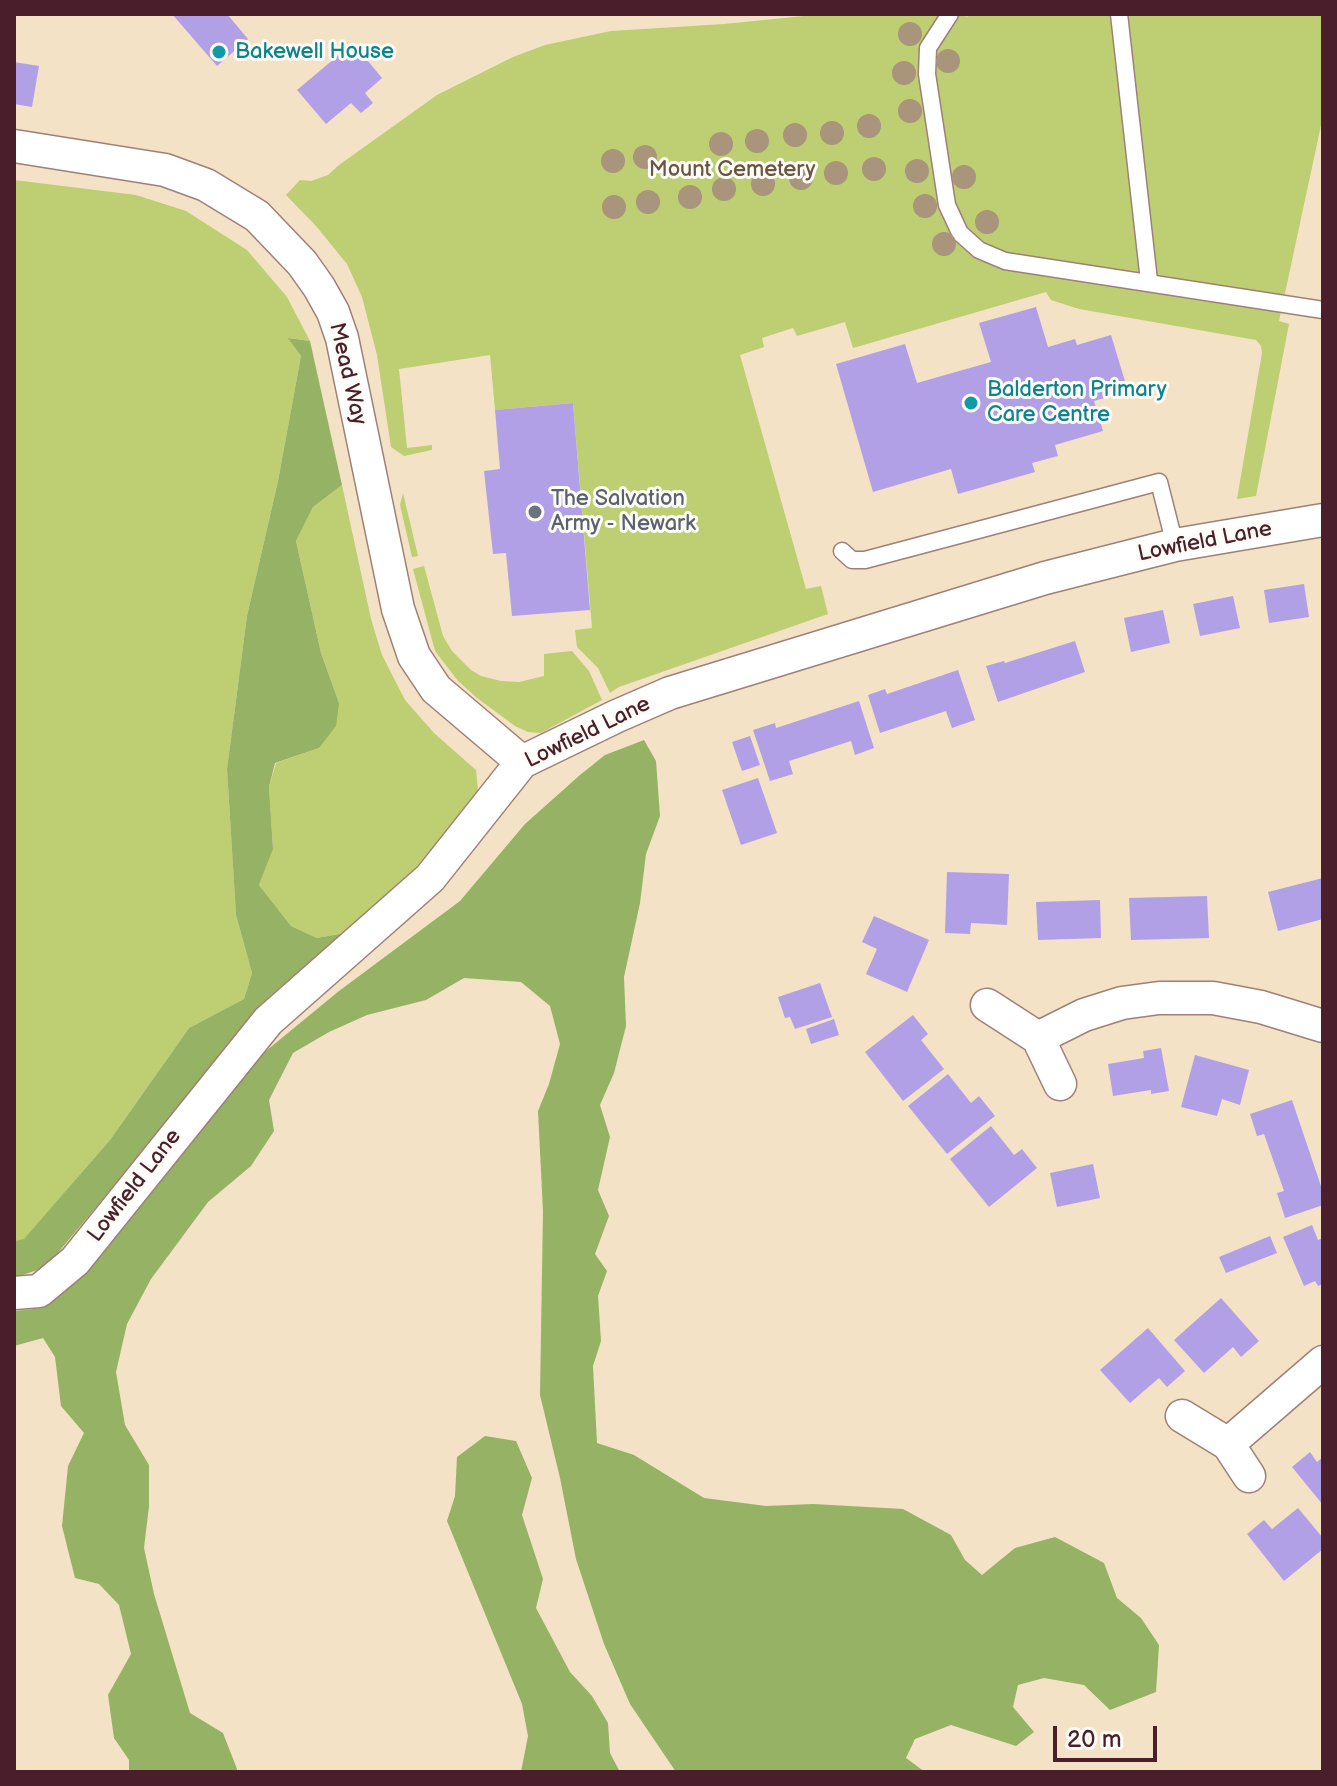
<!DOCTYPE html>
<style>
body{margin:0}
#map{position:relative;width:1337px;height:1786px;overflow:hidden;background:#f3e2c6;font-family:"Balsamiq Sans",sans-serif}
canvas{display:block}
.frame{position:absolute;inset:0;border:16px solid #4a1f2b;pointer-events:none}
.scale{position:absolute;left:1053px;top:1726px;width:104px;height:36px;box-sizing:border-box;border:4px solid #4a1f2b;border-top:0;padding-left:10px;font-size:24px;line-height:28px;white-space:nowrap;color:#4a1f2b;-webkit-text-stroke:6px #fdfcf7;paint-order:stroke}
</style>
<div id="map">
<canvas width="1337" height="1786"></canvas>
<div class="frame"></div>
<div class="scale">20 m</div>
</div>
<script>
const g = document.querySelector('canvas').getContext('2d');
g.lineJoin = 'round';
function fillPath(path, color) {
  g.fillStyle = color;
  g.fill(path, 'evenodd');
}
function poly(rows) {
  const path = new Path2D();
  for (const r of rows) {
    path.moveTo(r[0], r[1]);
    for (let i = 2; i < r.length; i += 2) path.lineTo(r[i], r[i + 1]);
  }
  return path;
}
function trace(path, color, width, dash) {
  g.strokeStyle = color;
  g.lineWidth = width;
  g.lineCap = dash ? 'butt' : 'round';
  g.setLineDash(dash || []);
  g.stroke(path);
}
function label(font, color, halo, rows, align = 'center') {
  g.font = font + ' "Balsamiq Sans",sans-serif';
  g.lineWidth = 6;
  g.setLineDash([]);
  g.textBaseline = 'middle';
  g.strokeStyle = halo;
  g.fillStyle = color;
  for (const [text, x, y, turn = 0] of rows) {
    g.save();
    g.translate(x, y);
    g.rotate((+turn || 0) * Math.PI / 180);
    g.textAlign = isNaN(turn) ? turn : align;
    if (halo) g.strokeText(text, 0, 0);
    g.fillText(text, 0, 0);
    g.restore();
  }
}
const green = poly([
 [824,14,963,14,967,17,968,14,1323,14,1323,116,1279,321,1289,324,1256,496,1237,499,1262,353,1261,346,1256,340,1079,309,1051,300,1046,292,853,348,845,322,797,336,793,328,762,338,764,347,740,355,806,589,821,586,828,614,619,687,610,693,598,668,577,647,575,630,592,628,573,403,495,410,490,355,399,369,407,448,432,445,432,450,404,456,391,447,377,355,362,297,347,264,316,226,286,195,300,180,311,181,328,175,339,165,437,95,513,57,545,45,611,31,724,24],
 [14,180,136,195,186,211,247,250,287,297,310,341,289,338,301,356,278,481,247,616,227,769,236,915,252,973,244,999,189,1028,110,1140,24,1240,14,1241],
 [342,485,371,619,382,655,405,700,434,733,476,770,478,790,459,818,424,859,356,931,317,938,291,926,259,885,273,848,269,787,276,763,319,748,339,703,321,653,296,541,313,507],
 [403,493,418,556,412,557,400,505],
 [424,566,443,636,452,651,471,670,481,676,501,681,519,682,544,676,544,654,572,651,589,671,602,700,541,733,528,732,515,726,477,698,458,681,435,651,413,569]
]);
const forest = poly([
 [288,338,310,341,342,485,313,507,296,541,321,653,339,703,336,726,319,748,275,763,269,787,273,849,259,885,291,926,317,938,356,931,253,1019,46,1267,14,1278,14,1241,24,1239,110,1140,189,1028,244,999,252,973,236,915,227,769,247,616,278,481,301,356],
 [644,740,656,761,660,816,646,854,640,903,624,977,626,1026,614,1073,600,1105,610,1137,598,1190,609,1216,595,1254,607,1271,598,1296,601,1341,593,1366,597,1443,634,1455,704,1498,766,1506,813,1504,903,1509,951,1535,965,1560,982,1575,1015,1548,1055,1537,1104,1563,1117,1598,1141,1618,1159,1645,1156,1692,1110,1710,1084,1685,1044,1678,1018,1685,1013,1707,1034,1732,1016,1746,951,1725,915,1739,906,1758,925,1772,676,1772,630,1704,604,1644,576,1559,560,1478,540,1395,543,1211,538,1111,549,1084,560,1044,550,1006,521,982,464,978,426,1000,367,1015,329,1032,293,1053,269,1100,274,1131,251,1166,208,1202,151,1279,127,1324,116,1372,125,1425,149,1465,149,1506,144,1548,154,1594,190,1713,223,1733,237,1769,237,1772,129,1772,129,1760,114,1738,108,1695,131,1654,119,1605,99,1584,75,1578,62,1526,68,1466,84,1433,61,1406,55,1357,43,1338,14,1346,14,1311,42,1308,73,1282,255,1060,339,991,460,901,525,824,580,775,605,755],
 [485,1436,516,1441,532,1478,522,1515,543,1579,536,1608,570,1672,592,1696,608,1723,610,1753,620,1772,521,1772,528,1736,522,1704,447,1521,455,1496,457,1457]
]);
const building = poly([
 [172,14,227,14,248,39,217,66],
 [353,43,382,78,365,93,373,103,361,113,351,103,326,124,297,90],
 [14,62,39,66,32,107,14,104],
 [1036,307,1048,347,1075,339,1077,345,1111,335,1128,391,1094,401,1103,431,1055,445,1058,456,1032,463,1035,472,958,494,951,469,873,492,836,364,905,344,917,383,991,362,979,323],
 [573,403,590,610,512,616,506,553,493,554,484,471,500,469,495,410],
 [1304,584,1309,617,1269,623,1264,590],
 [1233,596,1240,628,1200,636,1193,604],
 [1163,610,1170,643,1131,652,1124,618],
 [1075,641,1085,672,998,702,986,666,1004,661,1005,663],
 [958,670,975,720,952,728,946,711,880,733,868,695,885,689,887,694],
 [859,701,874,748,855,755,851,741,789,761,793,774,770,781,753,730,775,723,776,728],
 [750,736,760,765,742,771,732,742],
 [758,778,777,833,741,845,722,790],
 [947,872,1009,874,1007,925,971,923,970,934,945,933],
 [1323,878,1323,919,1278,931,1268,892],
 [1207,896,1209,938,1131,940,1129,898],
 [1100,900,1101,938,1038,940,1036,902],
 [874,916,929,940,907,992,866,974,877,949,862,942],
 [820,983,832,1017,795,1029,790,1017,785,1018,778,997],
 [913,1015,928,1034,921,1040,944,1069,903,1101,865,1052],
 [834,1019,839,1035,811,1044,806,1029],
 [1161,1048,1169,1091,1151,1094,1151,1090,1113,1096,1108,1064,1144,1058,1143,1051],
 [1195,1055,1249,1070,1240,1105,1222,1099,1217,1116,1181,1107],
 [948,1074,971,1103,979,1096,995,1116,947,1154,908,1106],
 [1292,1100,1323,1192,1323,1205,1285,1218,1277,1193,1284,1191,1264,1134,1257,1136,1250,1114],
 [991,1126,1014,1155,1022,1149,1037,1168,989,1207,950,1159],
 [1093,1164,1100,1198,1057,1207,1050,1173],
 [1312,1225,1318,1240,1323,1238,1323,1284,1318,1286,1315,1281,1304,1286,1283,1237],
 [1270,1236,1277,1253,1226,1273,1219,1257],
 [1221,1298,1259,1341,1241,1357,1233,1347,1204,1373,1174,1340],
 [1148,1328,1185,1371,1167,1387,1159,1378,1130,1403,1100,1370],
 [1310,1452,1317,1462,1323,1457,1323,1505,1292,1467],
 [1298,1508,1323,1538,1323,1549,1284,1581,1247,1534,1264,1520,1272,1529]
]);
const lane = poly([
 [950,14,928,48,927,74,947,205,960,233,979,250,1005,261,1323,310],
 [1119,14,1149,281],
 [842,551,852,560,865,560,1159,482,1175,545]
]);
const street = poly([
 [14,146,165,170,206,185,257,216,302,263,319,287,333,312,342,338,398,609,414,656,436,689,522,762],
 [987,1005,1038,1038,1060,1084],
 [1038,1038,1084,1015,1122,1003,1159,998,1213,998,1261,1007,1323,1026],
 [14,1293,39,1291,75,1261,268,1021,430,878,522,762,617,716,670,693,1045,578,1175,545,1323,520],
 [1182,1416,1228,1444,1249,1476],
 [1228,1444,1323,1362]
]);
const trees = [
 [910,34],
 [948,61],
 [904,73],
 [910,111],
 [869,126],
 [832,133],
 [795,135],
 [757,141],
 [721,144],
 [645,157],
 [613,161],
 [874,169],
 [917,171],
 [836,173],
 [964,177],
 [801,178],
 [763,184],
 [724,189],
 [690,197],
 [648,202],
 [925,206],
 [614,207],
 [987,222],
 [944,244]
];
const markers = [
 [219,52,8,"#0f9aa8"],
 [971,403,8,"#0f9aa8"],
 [535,512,8,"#6b7280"]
];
const cultureNames = [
 ["Bakewell House",235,52],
 ["Balderton Primary",987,390],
 ["Care Centre",987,415]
];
const parkNames = [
 ["Mount Cemetery",732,170]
];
const streetNames = [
 ["Mead Way",347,374,77],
 ["Lowfield Lane",1205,542,-11],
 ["Lowfield Lane",588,733,-26],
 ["Lowfield Lane",135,1186,-52]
];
const worshipNames = [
 ["The Salvation",551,499],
 ["Army - Newark",551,524]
];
fillPath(green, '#bdcf72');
fillPath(forest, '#96b264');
fillPath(building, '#b2a0e6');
trace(lane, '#9e8078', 19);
trace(street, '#9e8078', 35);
trace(lane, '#fff', 16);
trace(street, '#fff', 32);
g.fillStyle = '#a9947c';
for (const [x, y] of trees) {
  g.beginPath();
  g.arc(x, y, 12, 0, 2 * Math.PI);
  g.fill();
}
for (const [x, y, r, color] of markers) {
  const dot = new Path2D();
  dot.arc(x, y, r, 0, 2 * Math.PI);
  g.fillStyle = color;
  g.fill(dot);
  trace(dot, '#fdfcf7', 3);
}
label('22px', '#0d838f', '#fdfcf7', cultureNames, 'left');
label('22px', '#6c5440', '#fdfcf7', parkNames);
label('22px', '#4a1f2b', '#fdfcf7', streetNames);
label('22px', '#5b616d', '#fdfcf7', worshipNames, 'left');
</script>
